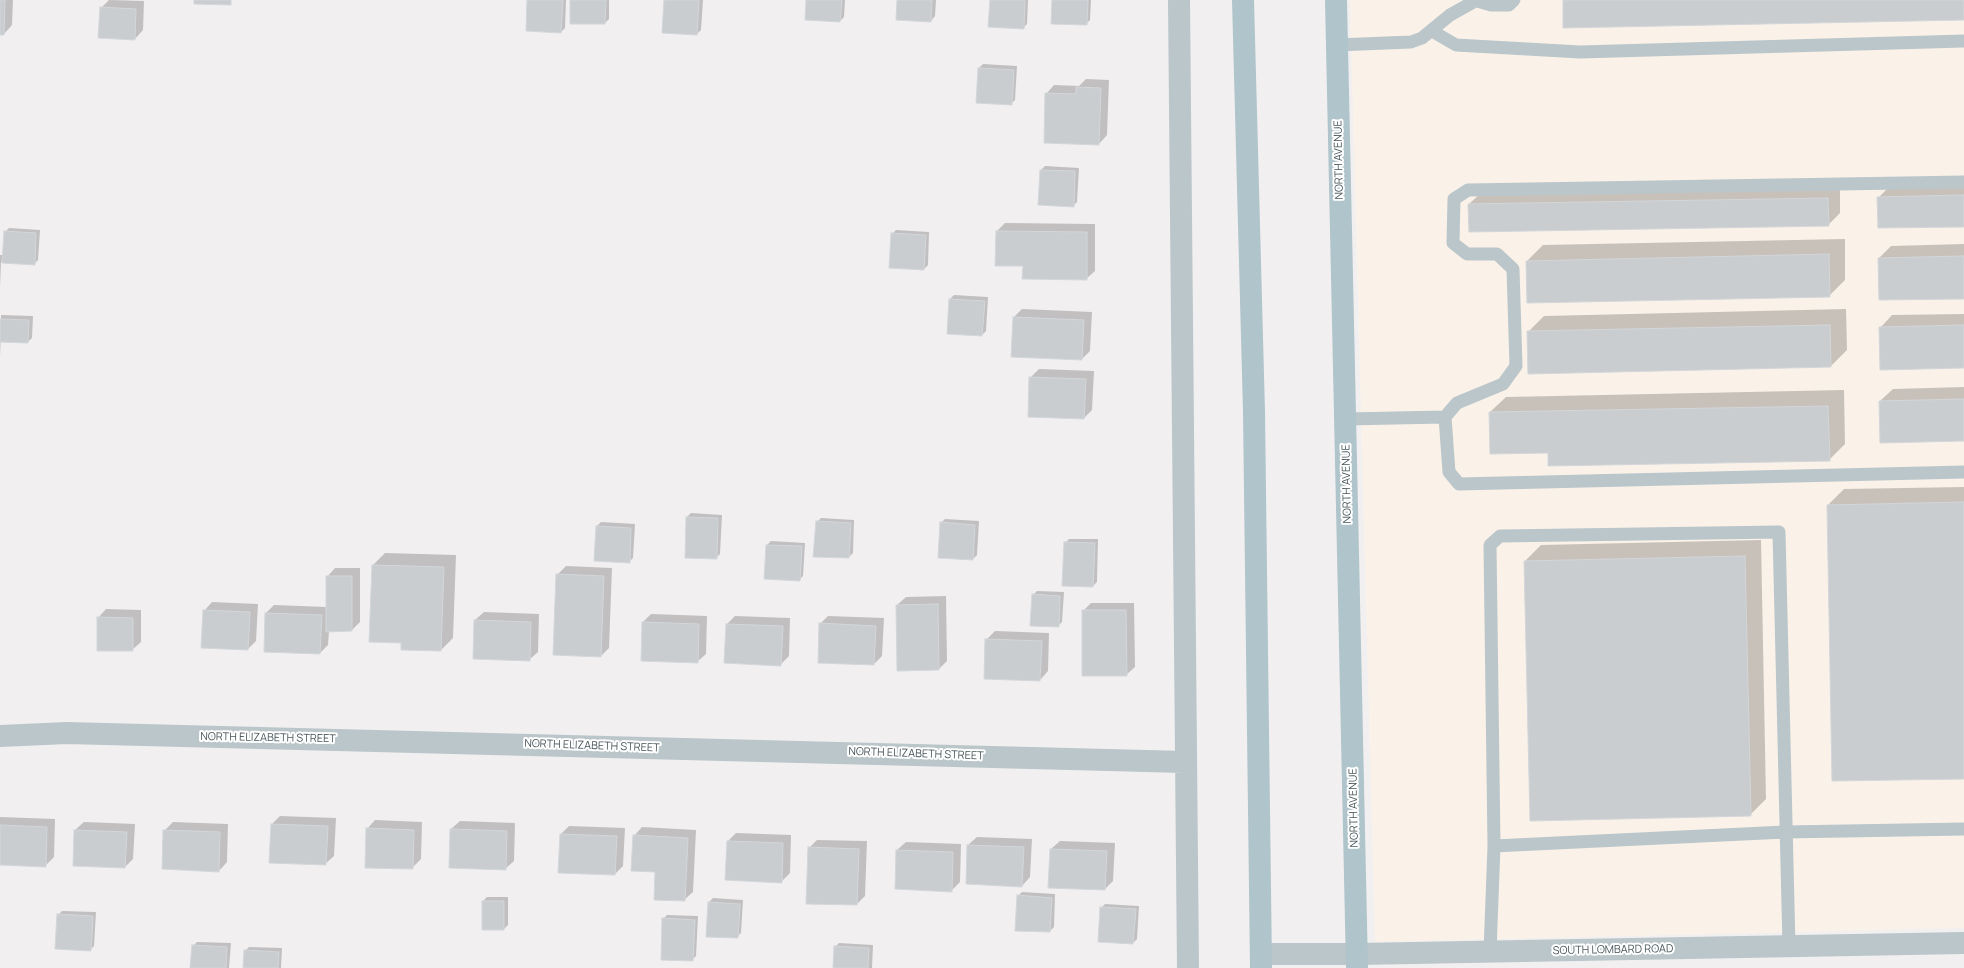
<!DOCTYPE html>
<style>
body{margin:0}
canvas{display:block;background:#f1efef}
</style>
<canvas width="1964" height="968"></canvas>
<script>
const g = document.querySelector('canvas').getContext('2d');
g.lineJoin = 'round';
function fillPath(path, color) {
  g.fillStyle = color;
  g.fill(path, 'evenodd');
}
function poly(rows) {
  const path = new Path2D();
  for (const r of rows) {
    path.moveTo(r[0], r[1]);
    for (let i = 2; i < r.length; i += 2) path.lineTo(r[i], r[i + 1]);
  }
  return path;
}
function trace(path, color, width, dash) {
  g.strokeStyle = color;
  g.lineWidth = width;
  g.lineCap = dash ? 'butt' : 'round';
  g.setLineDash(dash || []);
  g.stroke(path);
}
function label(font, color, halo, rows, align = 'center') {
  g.font = font + ' Manrope,sans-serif';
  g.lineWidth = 4;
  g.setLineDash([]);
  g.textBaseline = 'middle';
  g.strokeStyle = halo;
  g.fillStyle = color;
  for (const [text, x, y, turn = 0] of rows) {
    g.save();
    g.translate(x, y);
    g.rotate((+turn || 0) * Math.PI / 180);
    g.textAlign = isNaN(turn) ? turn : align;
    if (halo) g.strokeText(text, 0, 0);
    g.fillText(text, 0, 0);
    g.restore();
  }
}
const commercial = poly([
 [1350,0,1964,0,1964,928,1375,942]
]);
const shadow = poly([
 [0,0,13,0,12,25,4,34,0,34],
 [109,0,144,1,143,30,135,39,101,8],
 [528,0,566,0,565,28,561,32],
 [571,0,609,0,609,19,605,23],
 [665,0,703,0,701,30,697,34],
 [807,0,845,0,844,17,840,21],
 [898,0,936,0,935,16,931,21],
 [991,0,1028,0,1027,24,1023,28],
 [1053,0,1091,0,1090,20,1086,24],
 [983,64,1017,66,1015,100,1011,104,979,68],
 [1086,79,1109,80,1107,135,1099,144,1046,94,1054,85,1079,86],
 [1045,166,1079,168,1077,202,1073,206,1041,170],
 [1964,184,1964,226,1878,198,1891,185],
 [1840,186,1840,213,1828,225,1470,231,1469,204,1482,192],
 [1005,223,1095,224,1095,271,1086,279,1024,265,997,231],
 [9,228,40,230,38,260,34,264,1,262,0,288,0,255,3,255,5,232],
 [896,230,929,232,928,265,924,269,892,234],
 [1845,239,1845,280,1829,296,1527,261,1543,245],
 [1964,244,1964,298,1879,258,1891,246],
 [954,295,988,297,986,331,982,335,950,299],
 [1022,309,1092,312,1090,351,1082,359,1014,317],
 [1846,309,1847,350,1831,366,1528,332,1544,316],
 [1964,314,1964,367,1880,328,1892,315],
 [1,315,33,316,32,338,28,342,1,341,0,357],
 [1039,369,1094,371,1092,410,1084,418,1030,378],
 [1964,387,1964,440,1880,401,1893,389],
 [1844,390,1845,444,1829,460,1549,452,1490,412,1506,397],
 [1964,487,1964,778,1828,505,1844,489],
 [691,513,722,515,720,554,716,558,687,517],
 [821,518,854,520,853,553,849,557,817,522],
 [945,519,979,521,977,555,973,559,941,523],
 [601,522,635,524,633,558,629,562,597,526],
 [1069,539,1098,539,1097,582,1093,586,1065,543],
 [1761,540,1766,799,1750,815,1525,561,1541,545],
 [771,541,805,543,803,576,799,580,767,545],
 [385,553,456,555,453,638,441,650,402,642,372,566],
 [566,566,612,568,609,648,601,656,557,575],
 [335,568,360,568,360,622,352,630,329,631,328,645,320,653,266,613,274,605,327,607,327,577],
 [1037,591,1064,592,1062,622,1058,626,1033,595],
 [946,596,947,661,939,669,897,605,906,597],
 [212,602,258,604,256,641,248,649,204,611],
 [1091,603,1134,603,1135,667,1126,675,1083,611],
 [106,609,141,610,141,642,132,650,98,618],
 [484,612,539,614,538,652,529,660,475,620],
 [651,614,707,616,706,654,697,662,643,622],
 [735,616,790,618,789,656,780,665,727,624],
 [828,616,884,618,882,656,874,664,820,624],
 [995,631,1049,633,1048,671,1040,680,986,640],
 [280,816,336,818,334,856,325,864,270,862,272,824],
 [0,817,55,819,54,857,45,866,0,864],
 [375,820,422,822,421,859,412,868,367,829],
 [460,821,515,823,514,861,505,869,451,829],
 [84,822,135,824,133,859,125,867,75,830],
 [173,822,228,824,227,862,219,871,164,831],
 [569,826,625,828,623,866,615,874,561,834],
 [642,827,696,830,693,892,684,900,656,871,634,836],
 [736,833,791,835,790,873,781,882,728,841],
 [977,837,1032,839,1030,877,1022,886,968,845],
 [817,840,867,841,865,896,857,904,807,903,809,848],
 [1060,841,1115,843,1113,881,1105,889,1051,849],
 [906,842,961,844,960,882,951,891,897,850],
 [1022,892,1055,894,1054,927,1050,931,1018,896],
 [487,897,508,897,508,925,504,929,483,901],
 [713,898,743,900,741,933,737,937,709,902],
 [1105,904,1139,906,1137,939,1133,943,1101,908],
 [62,911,96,912,94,946,90,950,58,915],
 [667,915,698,916,696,956,692,960,663,919],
 [197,942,231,943,229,968,191,968,193,946],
 [839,943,873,945,872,968,834,968,835,947],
 [249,947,282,948,281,968,244,968,245,951]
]);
const building = poly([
 [0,0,5,0,4,35,0,35,0,0],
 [194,0,231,0,231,5,194,4,194,0],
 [527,0,563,0,561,33,526,31,527,0],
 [570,0,606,0,605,24,570,24,570,0],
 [664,0,699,0,697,35,662,33,664,0],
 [806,0,842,0,840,22,805,20,806,0],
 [897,0,932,0,931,22,896,20,897,0],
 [990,0,1025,0,1024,29,988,27,990,0],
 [1052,0,1088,0,1087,25,1051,24,1052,0],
 [1563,0,1964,0,1964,20,1563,28,1563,0],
 [100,7,136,9,135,40,98,38,100,7],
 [978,68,1014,70,1012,105,976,103,978,68],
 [1076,87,1101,88,1099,145,1044,143,1045,93,1076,94,1076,87],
 [1040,170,1075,171,1074,207,1038,205,1040,170],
 [1964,195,1964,227,1878,228,1877,197,1964,195],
 [1828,198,1829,226,1469,232,1468,204,1828,198],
 [4,231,36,233,35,265,2,263,4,231],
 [996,231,1087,232,1087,280,1022,279,1023,266,995,266,996,231],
 [891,233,926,235,924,270,889,268,891,233],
 [1829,254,1830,297,1527,303,1526,261,1829,254],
 [1964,256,1964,299,1879,300,1878,258,1964,256],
 [949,299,985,301,982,336,947,334,949,299],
 [1013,317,1084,320,1082,360,1011,357,1013,317],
 [0,319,29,320,28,343,0,342,0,319],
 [1830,325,1831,367,1528,374,1527,331,1830,325],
 [1964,325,1964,368,1880,370,1879,327,1964,325],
 [1029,377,1086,379,1084,419,1028,417,1029,377],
 [1964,399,1964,441,1880,443,1879,401,1964,399],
 [1828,406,1830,461,1548,466,1548,453,1490,454,1489,412,1828,406],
 [1964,502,1964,779,1832,781,1827,505,1964,502],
 [686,517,718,518,717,559,685,558,686,517],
 [816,521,851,523,849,558,813,557,816,521],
 [940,522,975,525,973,560,938,558,940,522],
 [596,526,631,528,630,563,594,561,596,526],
 [1064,542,1095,543,1093,587,1062,586,1064,542],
 [766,545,802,546,800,581,764,579,766,545],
 [1745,556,1751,816,1530,821,1524,561,1745,556],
 [372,565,444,567,441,651,401,650,401,643,369,642,372,565],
 [556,574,604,576,601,657,553,655,556,574],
 [326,576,352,576,352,631,326,632,326,576],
 [1032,594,1060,596,1059,627,1030,626,1032,594],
 [938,604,939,670,897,671,896,605,938,604],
 [203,610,250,612,248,650,201,648,203,610],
 [1082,610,1126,610,1127,676,1082,676,1082,610],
 [265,613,322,615,320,654,264,652,265,613],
 [97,617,133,618,133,651,97,651,97,617],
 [474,620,531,622,530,661,473,659,474,620],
 [642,622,699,624,698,663,641,661,642,622],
 [819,623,876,626,874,665,818,663,819,623],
 [726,624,783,626,781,666,724,663,726,624],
 [985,639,1042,641,1040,681,984,679,985,639],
 [271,824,328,826,326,865,269,863,271,824],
 [0,825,47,827,46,867,0,865,0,825],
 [366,828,414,830,413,869,365,868,366,828],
 [450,829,507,831,506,870,449,868,450,829],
 [74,830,127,832,125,868,73,866,74,830],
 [163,830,220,832,219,872,162,869,163,830],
 [560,834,617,836,615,875,558,873,560,834],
 [633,835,688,838,685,901,654,900,655,872,631,871,633,835],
 [727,841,783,843,782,883,725,880,727,841],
 [967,845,1024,847,1022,887,966,884,967,845],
 [808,847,859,849,857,905,806,904,808,847],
 [1050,849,1107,851,1105,890,1048,888,1050,849],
 [896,850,953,852,952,892,895,889,896,850],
 [1017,895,1052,898,1050,932,1015,931,1017,895],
 [482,901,504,901,504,930,482,930,482,901],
 [708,902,740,904,738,938,706,937,708,902],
 [1100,907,1136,909,1133,944,1098,942,1100,907],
 [57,914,93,916,91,951,55,949,57,914],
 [662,918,695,920,693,961,661,960,662,918],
 [192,945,227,947,226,968,190,968,192,945],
 [834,946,869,948,868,968,833,968,834,946],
 [244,950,279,952,278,968,243,968,244,950]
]);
const lane = poly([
 [1474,0,1491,5,1509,5,1514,0],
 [1432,31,1456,45,1580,52,1964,41],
 [1337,45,1411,42,1422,38,1450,15,1475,1],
 [1964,182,1468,190,1454,199,1453,243,1467,254,1497,254,1513,269,1516,366,1503,384,1457,403,1445,417,1449,472,1459,484,1964,472],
 [1345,419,1445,417],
 [1494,846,1785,832,1964,829],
 [1490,952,1494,846,1490,545,1500,536,1779,532,1789,947]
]);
const street = poly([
 [1179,0,1188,968],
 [0,736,67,733,1185,762],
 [1261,954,1357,954,1964,943]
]);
const primary = poly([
 [1243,0,1254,412,1261,968],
 [1336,0,1357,968]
]);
const streetNames = [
 ["NORTH AVENUE",1339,160,-91],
 ["NORTH AVENUE",1347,484,-91],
 ["NORTH ELIZABETH STREET",268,738,1],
 ["NORTH ELIZABETH STREET",592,746,2],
 ["NORTH ELIZABETH STREET",916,754,2],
 ["NORTH AVENUE",1354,808,-91],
 ["SOUTH LOMBARD ROAD",1613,950,-1]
];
fillPath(commercial, '#faf2e9');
fillPath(shadow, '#0003');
fillPath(building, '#c9cdd0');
trace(building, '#d3d6da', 1);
trace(lane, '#bbc6ca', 13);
trace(street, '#bbc6ca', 22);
trace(primary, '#b0c4cb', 22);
label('11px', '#48565a', '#fff', streetNames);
</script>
